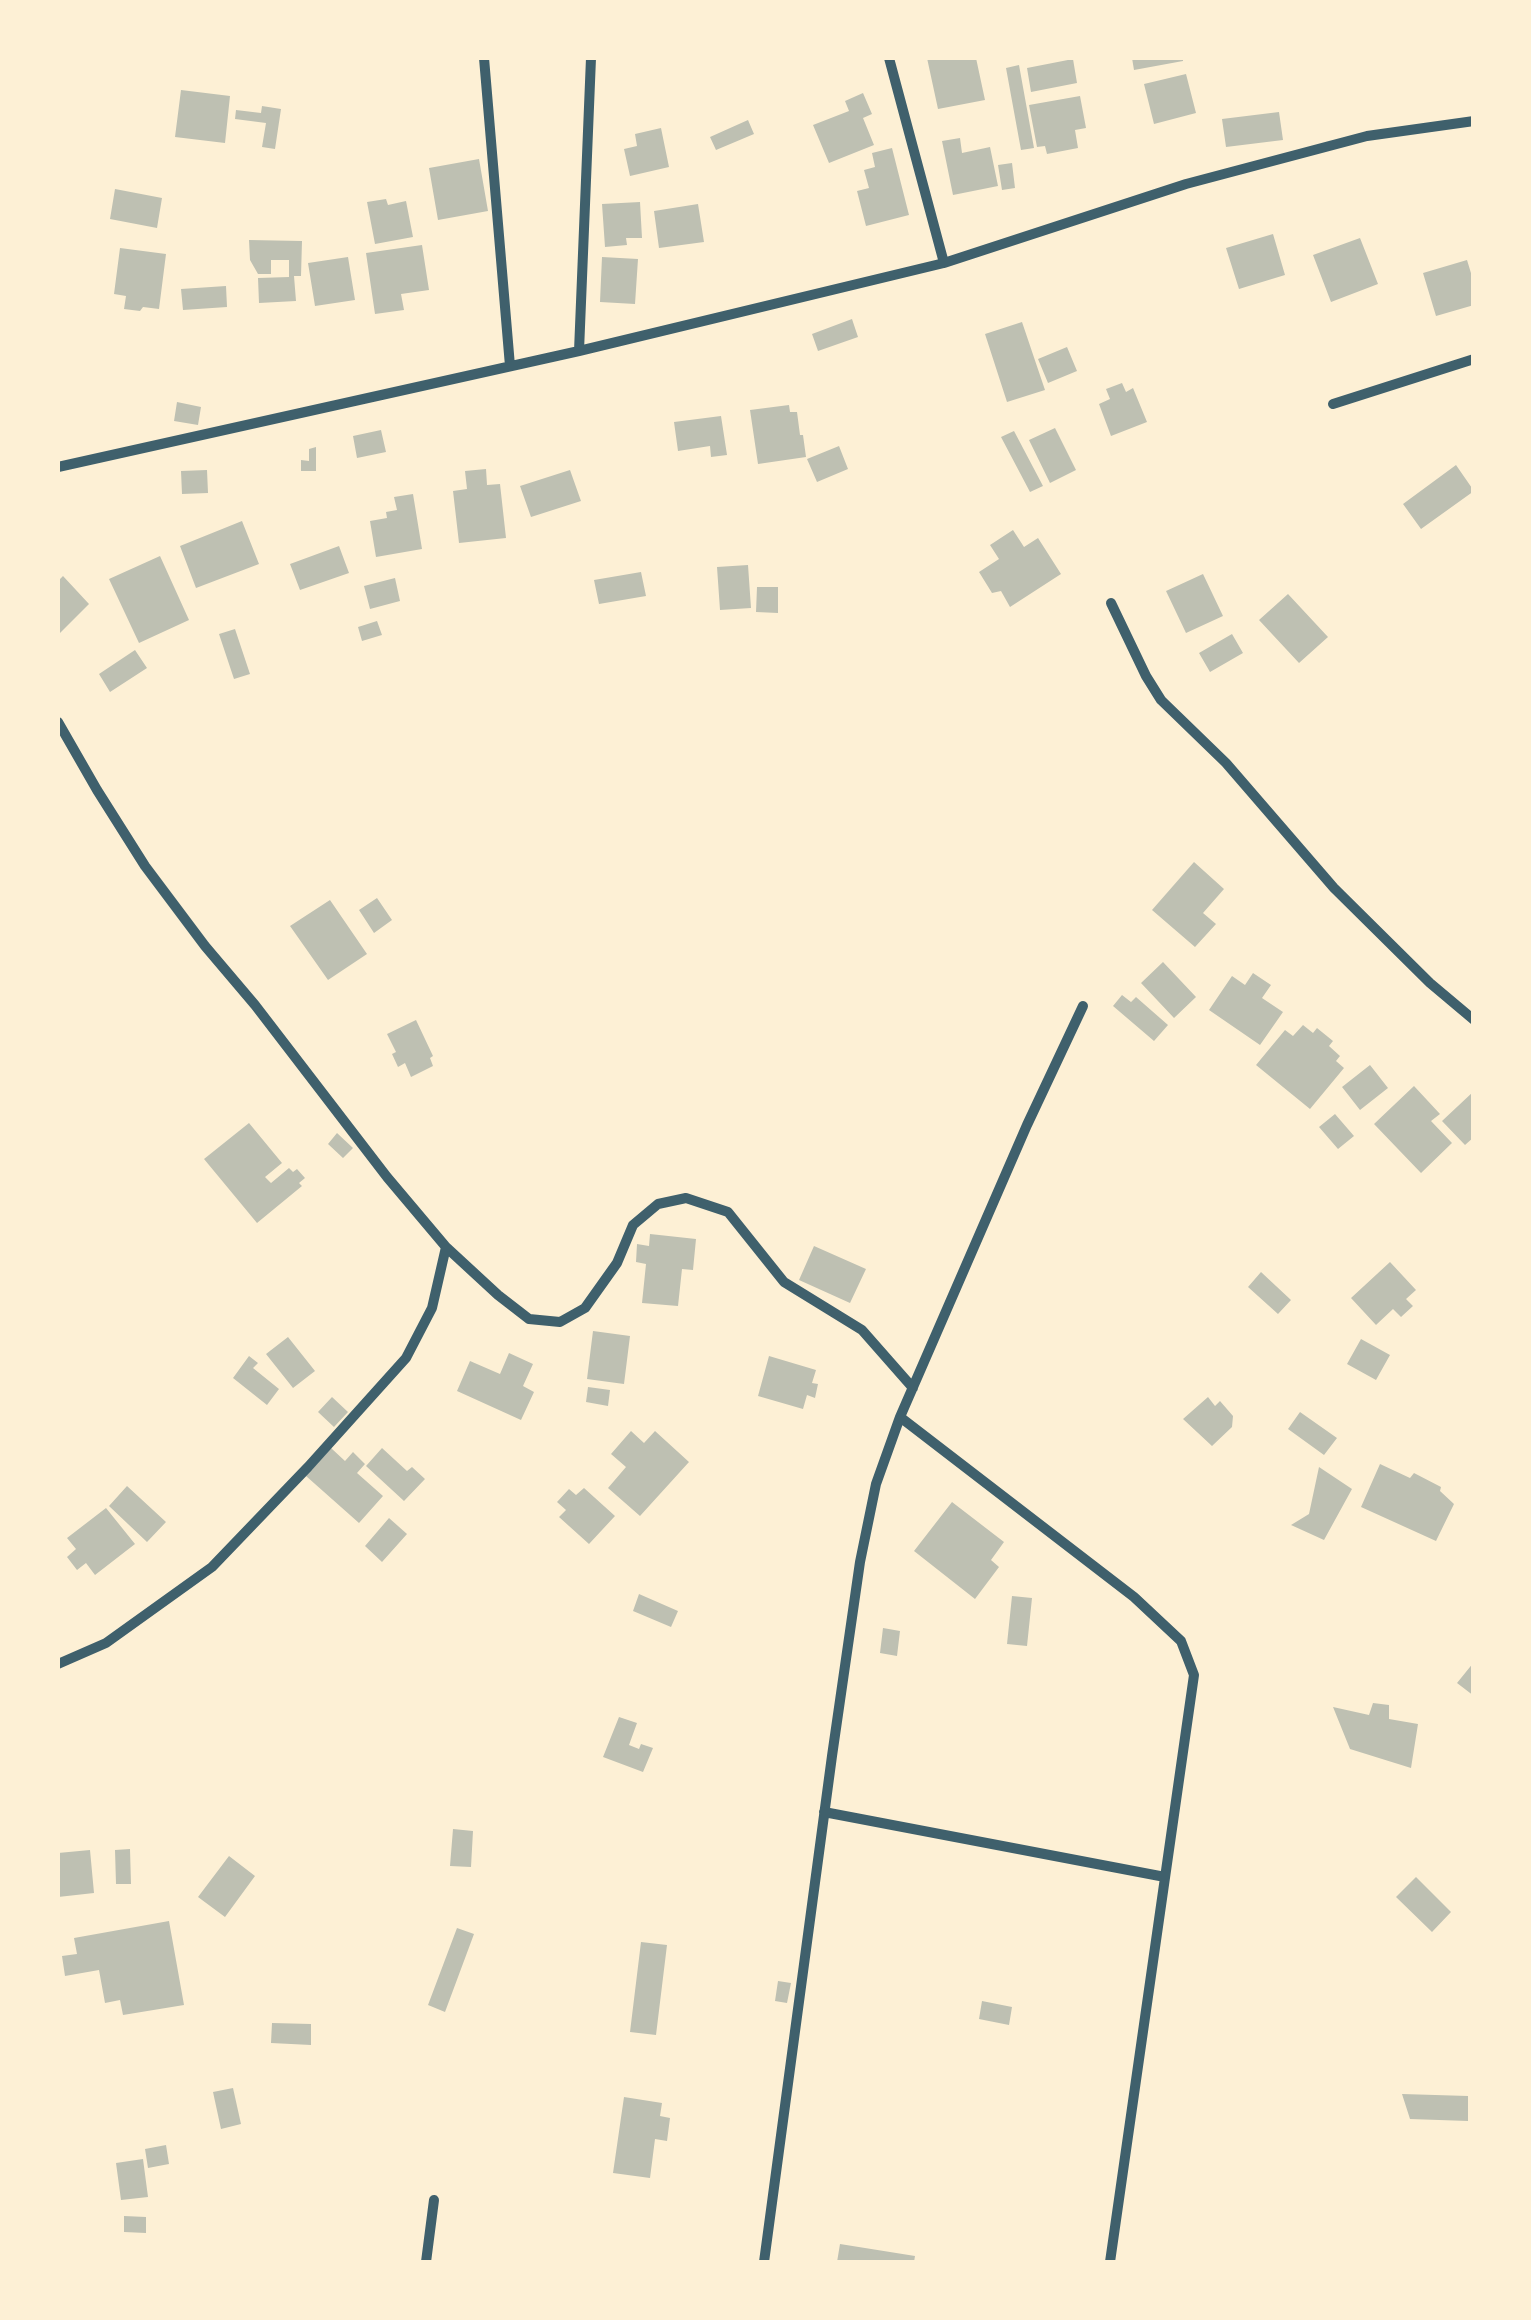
<!DOCTYPE html>
<style>
body{margin:0}
#map{position:relative;width:1531px;height:2320px;overflow:hidden;background:#fdf0d5;font-family:Overpass,sans-serif}
canvas{display:block}
.frame{position:absolute;inset:0;border:60px solid #fdf0d5;pointer-events:none}
</style>
<div id="map">
<canvas width="1531" height="2320"></canvas>
<div class="frame"></div>
</div>
<script>
const g = document.querySelector('canvas').getContext('2d');
g.lineJoin = 'round';
function fillPath(path, color) {
  g.fillStyle = color;
  g.fill(path, 'evenodd');
}
function poly(rows) {
  const path = new Path2D();
  for (const r of rows) {
    path.moveTo(r[0], r[1]);
    for (let i = 2; i < r.length; i += 2) path.lineTo(r[i], r[i + 1]);
  }
  return path;
}
function trace(path, color, width, dash) {
  g.strokeStyle = color;
  g.lineWidth = width;
  g.lineCap = dash ? 'butt' : 'round';
  g.setLineDash(dash || []);
  g.stroke(path);
}
const building = poly([
 [927,58,976,58,985,100,938,109],
 [1132,58,1183,58,1183,61,1134,70],
 [1073,59,1077,83,1031,92,1027,68],
 [1019,65,1034,148,1021,150,1006,68],
 [1186,74,1196,113,1154,124,1144,84],
 [181,90,230,96,225,143,175,137],
 [863,93,872,114,863,118,874,145,829,163,813,125,849,111,845,101],
 [1080,96,1086,128,1075,130,1078,148,1047,154,1045,146,1037,147,1029,105],
 [262,106,281,109,275,149,262,147,266,123,235,119,236,110,261,113],
 [1279,112,1283,140,1226,147,1222,119],
 [748,120,754,134,716,150,710,137],
 [661,128,669,167,630,176,624,149,637,146,635,134],
 [960,138,962,153,990,147,998,186,953,195,942,141],
 [892,148,909,215,866,226,857,191,869,188,864,170,875,167,872,153],
 [479,159,488,211,438,220,429,168],
 [1012,163,1015,188,1002,190,998,165],
 [115,189,162,198,157,228,110,219],
 [386,199,388,205,406,201,413,237,375,244,367,202],
 [640,202,642,238,626,238,627,245,605,247,602,204],
 [698,204,704,242,659,248,654,211],
 [1273,234,1285,275,1239,289,1226,248],
 [1360,238,1378,284,1331,302,1313,255],
 [249,240,302,241,301,276,294,276,296,301,259,303,258,278,289,277,289,260,271,260,271,274,258,274,250,260],
 [422,245,429,290,401,294,404,310,375,314,366,253],
 [120,248,166,254,159,309,143,307,140,311,124,309,126,296,114,294],
 [348,257,355,300,315,306,308,263],
 [602,257,638,259,635,304,600,302],
 [1467,260,1474,283,1474,305,1436,316,1423,273],
 [226,286,227,307,183,310,181,289],
 [852,319,858,337,818,351,812,334],
 [1022,322,1045,390,1007,402,985,334],
 [1067,347,1077,371,1048,383,1038,359],
 [1122,383,1126,392,1133,388,1147,422,1111,436,1099,404,1110,399,1106,389],
 [177,402,201,407,198,425,174,421],
 [789,405,790,412,797,412,800,435,803,435,806,457,758,464,750,410],
 [721,416,727,455,711,457,710,446,678,451,674,422],
 [1055,428,1076,470,1050,483,1029,440],
 [381,430,386,452,357,458,353,436],
 [1014,431,1043,486,1030,492,1001,437],
 [839,446,848,469,817,482,807,459],
 [316,447,316,471,301,471,301,460,309,461,309,449],
 [1456,465,1474,491,1421,529,1403,504],
 [486,469,487,485,500,484,506,538,459,543,453,491,467,489,465,471],
 [207,470,208,493,182,494,181,471],
 [570,470,581,501,531,517,520,486],
 [413,494,422,549,376,557,370,521,387,518,386,512,397,510,394,497],
 [242,521,259,564,196,588,180,546],
 [1013,530,1024,547,1038,538,1061,574,1010,607,1001,591,992,593,979,572,999,559,990,545],
 [339,546,349,573,300,590,290,564],
 [160,556,189,620,139,643,109,579],
 [748,565,751,608,720,610,717,567],
 [641,572,646,596,599,604,594,580],
 [1203,574,1223,616,1186,633,1166,591],
 [63,576,89,604,58,635,58,581],
 [395,578,400,601,370,609,364,586],
 [757,587,778,587,778,613,756,612],
 [1288,594,1328,637,1299,663,1259,620],
 [377,621,382,635,362,641,358,627],
 [235,629,250,674,234,679,219,634],
 [1232,634,1243,653,1210,672,1199,653],
 [135,650,147,668,110,692,99,674],
 [1194,862,1224,889,1203,913,1216,924,1195,947,1152,910],
 [377,898,392,920,374,933,359,910],
 [330,900,367,954,328,980,290,926],
 [1163,962,1196,997,1174,1018,1141,983],
 [1253,973,1271,985,1262,998,1283,1012,1260,1045,1209,1010,1232,976,1245,985],
 [1122,995,1131,1002,1136,997,1168,1025,1154,1041,1113,1006],
 [416,1020,433,1056,430,1058,433,1066,411,1077,405,1063,398,1067,392,1054,396,1052,387,1034],
 [1303,1025,1313,1033,1317,1028,1333,1041,1329,1046,1340,1056,1336,1061,1344,1068,1310,1109,1256,1065,1285,1030,1293,1036],
 [1370,1065,1388,1088,1360,1110,1342,1087],
 [1414,1086,1440,1114,1431,1121,1452,1143,1421,1173,1374,1124],
 [1474,1091,1474,1137,1465,1145,1442,1121],
 [1335,1114,1354,1136,1338,1149,1319,1127],
 [249,1123,282,1163,265,1177,271,1183,289,1168,293,1172,297,1169,305,1178,299,1183,302,1186,257,1223,204,1159],
 [337,1133,353,1148,343,1158,328,1144],
 [650,1234,696,1239,693,1270,682,1269,678,1306,642,1303,646,1264,636,1262,637,1244,649,1246],
 [814,1246,866,1269,850,1303,799,1280],
 [1390,1262,1416,1290,1406,1299,1413,1306,1401,1317,1393,1309,1376,1325,1351,1298],
 [1261,1272,1291,1300,1278,1314,1248,1287],
 [593,1331,630,1336,624,1384,587,1379],
 [288,1337,315,1371,293,1388,266,1354],
 [1361,1339,1390,1355,1376,1380,1347,1364],
 [509,1353,533,1364,523,1386,534,1392,521,1420,457,1391,470,1361,500,1374],
 [249,1356,258,1363,253,1368,279,1389,267,1405,233,1378],
 [769,1356,816,1370,812,1383,818,1384,815,1398,807,1395,803,1409,758,1396],
 [588,1387,610,1390,608,1406,586,1402],
 [332,1397,348,1412,334,1427,318,1412],
 [1208,1397,1215,1406,1220,1401,1233,1416,1232,1427,1212,1446,1183,1419],
 [1300,1412,1337,1438,1324,1455,1288,1429],
 [631,1431,644,1443,655,1431,689,1462,640,1516,608,1488,626,1467,611,1454],
 [331,1448,345,1461,353,1452,365,1464,357,1473,383,1496,359,1523,306,1476],
 [382,1448,407,1471,412,1467,425,1479,404,1501,366,1466],
 [1380,1464,1410,1478,1414,1473,1441,1487,1440,1491,1454,1504,1436,1541,1361,1507],
 [1319,1467,1352,1489,1324,1540,1291,1525,1309,1514],
 [127,1486,166,1522,147,1542,109,1506],
 [584,1488,615,1516,589,1544,559,1517,566,1510,557,1502,569,1489,576,1495],
 [952,1502,1004,1542,991,1560,999,1567,975,1599,914,1551],
 [106,1508,135,1544,95,1575,86,1563,77,1570,67,1557,76,1549,67,1538],
 [389,1518,407,1534,382,1562,365,1546],
 [639,1594,678,1611,671,1627,633,1611],
 [1012,1596,1032,1598,1027,1646,1007,1644],
 [883,1628,900,1631,897,1656,880,1653],
 [1474,1662,1474,1696,1457,1683],
 [1373,1703,1389,1705,1389,1719,1418,1724,1411,1768,1350,1749,1333,1707,1369,1715],
 [619,1717,637,1723,629,1745,639,1749,641,1744,653,1748,643,1772,603,1757],
 [453,1829,473,1831,471,1867,450,1866],
 [130,1849,131,1884,116,1884,115,1850],
 [90,1850,94,1893,58,1897,58,1853],
 [229,1856,255,1876,225,1917,198,1897],
 [1416,1877,1451,1912,1432,1932,1396,1897],
 [169,1921,184,2005,123,2015,120,2000,105,2003,99,1970,65,1976,62,1956,77,1954,74,1938],
 [457,1928,474,1934,445,2012,428,2005],
 [641,1942,667,1945,656,2035,630,2032],
 [778,1981,791,1983,787,2003,775,2001],
 [982,2001,1012,2007,1009,2025,979,2019],
 [272,2023,311,2024,311,2045,271,2043],
 [233,2088,241,2124,221,2129,213,2092],
 [1402,2094,1468,2096,1468,2121,1410,2119],
 [624,2097,662,2103,660,2116,670,2118,667,2141,655,2139,650,2178,613,2173],
 [166,2145,169,2164,148,2168,145,2149],
 [143,2159,148,2197,121,2200,116,2163],
 [124,2216,146,2217,146,2233,124,2232],
 [840,2244,915,2256,914,2262,837,2262]
]);
const minor = poly([
 [484,58,510,366],
 [889,58,944,263],
 [579,351,591,58],
 [1333,404,1474,359],
 [58,467,579,351,944,263,1186,184,1367,136,1474,121],
 [1111,603,1146,676,1161,700,1226,763,1334,888,1430,983,1474,1020],
 [58,722,97,790,145,866,205,946,255,1005,387,1177,446,1247,498,1295,529,1319,560,1322,585,1308,617,1263,633,1225,658,1204,686,1198,728,1212,784,1282,862,1330,913,1388],
 [900,1417,1134,1597,1181,1641,1194,1675,1110,2262],
 [58,1664,106,1643,212,1567,308,1467,406,1358,432,1308,446,1247],
 [824,1812,1165,1877],
 [426,2262,434,2200],
 [764,2262,832,1756,860,1562,876,1484,900,1417,1027,1125,1083,1006]
]);
fillPath(building, '#bec0b2');
trace(minor, '#3f606c', 10);
</script>
